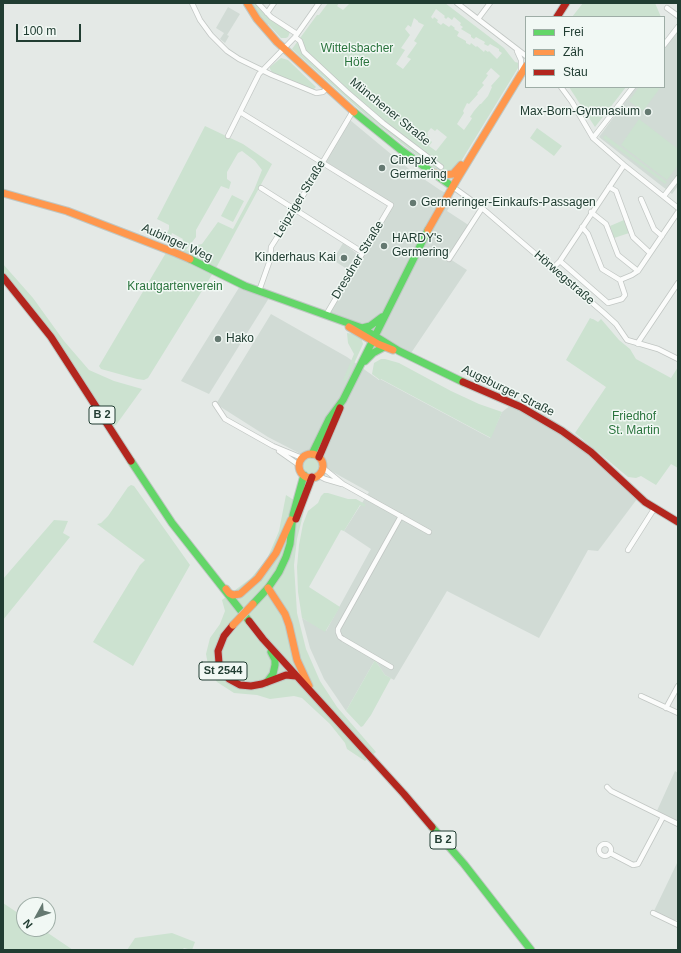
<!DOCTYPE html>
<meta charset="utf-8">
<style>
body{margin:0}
#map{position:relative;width:681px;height:953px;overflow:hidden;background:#e4e9e6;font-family:Helvetica,sans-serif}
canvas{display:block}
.frame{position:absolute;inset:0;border:4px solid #213d32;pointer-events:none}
.legend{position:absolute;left:525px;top:16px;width:140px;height:72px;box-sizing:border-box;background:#f1f8f4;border:1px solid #9eada6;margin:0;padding:5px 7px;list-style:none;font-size:12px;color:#213d32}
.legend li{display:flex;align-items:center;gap:8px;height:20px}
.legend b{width:20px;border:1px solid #9eada6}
.north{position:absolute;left:16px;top:897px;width:40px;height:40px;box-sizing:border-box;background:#f1f8f4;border:1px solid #9eada6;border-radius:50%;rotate:230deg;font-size:11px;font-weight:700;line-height:16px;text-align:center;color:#213d32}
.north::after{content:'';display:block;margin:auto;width:14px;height:18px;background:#657971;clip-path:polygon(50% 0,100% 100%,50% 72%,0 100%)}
.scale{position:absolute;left:16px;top:24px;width:65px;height:18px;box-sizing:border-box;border:2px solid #213d32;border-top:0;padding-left:5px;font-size:12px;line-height:14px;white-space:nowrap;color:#213d32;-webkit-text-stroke:3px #f1f8f4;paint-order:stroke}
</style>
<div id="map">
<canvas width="681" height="953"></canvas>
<div class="frame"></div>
<ul class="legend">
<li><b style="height:5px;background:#63d668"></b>Frei</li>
<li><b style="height:5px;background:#ff974d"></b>Zäh</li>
<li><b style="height:5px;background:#b3261e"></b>Stau</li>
</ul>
<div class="north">N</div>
<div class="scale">100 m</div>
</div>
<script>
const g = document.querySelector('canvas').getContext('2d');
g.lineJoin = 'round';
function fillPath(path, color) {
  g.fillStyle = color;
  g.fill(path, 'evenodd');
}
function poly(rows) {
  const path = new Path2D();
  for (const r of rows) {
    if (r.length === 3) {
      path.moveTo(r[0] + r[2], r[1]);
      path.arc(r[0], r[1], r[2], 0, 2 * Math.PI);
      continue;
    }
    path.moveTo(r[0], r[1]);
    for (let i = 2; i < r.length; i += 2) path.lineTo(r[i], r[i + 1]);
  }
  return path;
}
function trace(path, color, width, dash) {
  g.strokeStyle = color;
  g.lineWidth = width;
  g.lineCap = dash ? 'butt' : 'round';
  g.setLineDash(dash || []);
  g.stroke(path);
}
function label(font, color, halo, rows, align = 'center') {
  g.font = font + ' Helvetica,sans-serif';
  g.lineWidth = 3;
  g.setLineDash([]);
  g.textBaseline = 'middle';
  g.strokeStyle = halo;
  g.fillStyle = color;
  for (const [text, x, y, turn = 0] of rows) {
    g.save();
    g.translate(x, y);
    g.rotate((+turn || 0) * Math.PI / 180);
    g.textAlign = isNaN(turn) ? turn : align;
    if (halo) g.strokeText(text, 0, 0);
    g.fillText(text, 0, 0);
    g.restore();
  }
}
const built = poly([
 [228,7,240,14,227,35,229,36,225,43,220,39,224,33,216,28],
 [678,30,678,186,672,194,599,137,636,87,664,87,664,49],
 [350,120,409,169,440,190,455,198,447,211,470,226,450,259,467,270,409,356,327,314,393,204,325,161],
 [343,243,356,253,356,256,347,269,333,260],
 [240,286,269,298,209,394,181,381],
 [271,314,347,357,379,380,380,379,490,438,502,412,511,405,561,433,589,454,637,499,598,551,588,550,539,638,447,591,394,680,385,675,375,660,346,711,324,679,310,648,302,618,326,631,371,549,344,531,369,492,295,451,268,437,216,404],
 [675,771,678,773,678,823,656,813],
 [678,861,678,920,673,920,654,911]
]);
const green = poly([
 [251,3,256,3,290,32,288,37,286,38,281,38,268,24,267,25,258,16],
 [328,3,339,3,337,6,343,10,350,3,445,3,504,48,515,62,519,63,518,68,457,168,452,172,440,171,432,167,370,119,292,49,317,15,319,15],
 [436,9,445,16,444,17,446,19,448,17,452,20,454,17,461,23,460,25,463,27,461,29,471,35,471,37,474,39,476,37,485,42,484,44,488,46,490,44,499,49,499,51,502,53,497,59,489,51,488,52,485,50,484,52,477,46,476,47,471,43,470,45,466,43,466,41,457,36,459,32,454,29,455,28,451,25,449,27,443,23,441,25,437,22,438,20,434,17,433,19,431,17],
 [414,18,418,21,418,22,424,25,414,41,417,43,407,57,411,59,403,69,396,64,405,50,401,48,410,35,405,29,408,25,411,27],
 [491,68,500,76,491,86,492,87,488,96,481,104,480,104,474,111,470,117,472,118,471,120,464,130,457,124,464,113,463,111,467,103,469,104,478,94,477,93,484,85,482,83,486,78,488,75,486,74],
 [431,128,435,131,437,129,447,137,436,151,429,146,432,142,429,139,430,138,427,136,428,134,427,133],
 [583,3,655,3,661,17,572,17],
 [281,58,288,60,316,87,313,90,273,74,270,69,270,67],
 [569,87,626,87,595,127],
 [639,87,660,88,643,111,629,101],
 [639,119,678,149,678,165,667,180,621,145],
 [205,126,243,144,272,164,216,268,179,251,180,247,179,246,183,239,172,233,171,236,167,233,169,229,169,225,157,219],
 [242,151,255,161,262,170,254,190,233,229,218,222,202,244,197,245,192,252,186,250,196,237,196,230,221,186,229,189,231,182,227,179,227,172,238,153],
 [537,128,562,146,554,156,530,138],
 [605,135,667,182,665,184,603,138],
 [232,195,244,201,233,222,221,216],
 [624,220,629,233,614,238,610,226],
 [167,251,213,273,148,378,144,380,137,379,101,369,99,366],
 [3,264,33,298,64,341,89,370,114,381,142,389,116,425,112,427,38,316,3,272],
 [590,318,592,319,593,319,598,322,601,319,619,340,630,349,636,359,671,378,678,367,678,468,671,464,656,485,641,476,636,478,628,477,575,433,606,387,566,360],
 [347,333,355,334,361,337,363,344,346,381,343,380,354,354,348,343],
 [381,359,385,359,399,363,451,391,479,404,502,412,491,438,381,379,380,380,372,374,374,363],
 [311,466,9],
 [131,485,134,486,190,565,133,666,93,642,140,565,145,560,97,524,101,523,108,516,128,487],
 [324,493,328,493,348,499,356,499,365,504,365,507,360,505,344,531,341,530,309,587,340,607,325,632,302,618,298,592,297,567,299,545,303,524,308,511,318,503,321,496],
 [286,495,305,507,297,539,294,565,297,613,306,649,320,681,337,707,376,752,365,761,347,749,345,743,330,724,302,698,294,696,270,699,257,695,234,693,217,682,209,670,206,654,210,638,220,624,225,611,222,600,251,578,267,559,279,531],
 [54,520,68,521,63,533,70,537,3,620,3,579],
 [375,660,385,675,391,678,371,715,363,726,361,727,346,711],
 [3,903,24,917,24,929,42,929,73,950,3,950],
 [172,933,195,942,192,950,184,948,182,950,127,950,135,938]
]);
const street = poly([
 [192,3,200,20,211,35,227,51,239,59,272,75,316,93,323,92,327,88],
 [258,3,271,17,297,34],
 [457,3,526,56],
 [667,8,678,16],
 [267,13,274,3],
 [478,19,490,3],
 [295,37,300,41,304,52,347,92,383,123,441,167],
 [664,45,678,27],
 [517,51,521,60,521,72],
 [561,87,572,102,593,138,624,165,678,208],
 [240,112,391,205,326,315],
 [228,136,259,74,295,37,319,3],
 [593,138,633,87],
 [453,187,482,208,604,313,616,324,627,340,658,349,678,359],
 [609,187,616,191,633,237,650,253],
 [261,188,362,252],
 [664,196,678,178],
 [641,199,654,229,662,236],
 [591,212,606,224,618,255,638,271],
 [582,227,588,234,602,269,620,280],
 [449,259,482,208],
 [560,261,608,303,622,299,625,295,620,280,632,275,638,271,678,212],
 [552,269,560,261,624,165],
 [259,291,270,260,271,247,295,209,353,111],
 [638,344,639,341,678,283],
 [215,404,225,419,273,446,302,458],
 [279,451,299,465],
 [322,467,343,484,429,532],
 [317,475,325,479,342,484],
 [628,550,654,509],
 [391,667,343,639,340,637,338,632,338,629,401,516],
 [641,696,678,713],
 [666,708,678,686],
 [607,787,611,791,678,824],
 [605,850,6],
 [610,853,633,865,638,864,663,817],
 [653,913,678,925]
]);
const fast = poly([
 [354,112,401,150,453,187],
 [190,259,245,286,362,328,399,351,463,382],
 [362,328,370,326,382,317],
 [365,361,373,353,384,347],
 [312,454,329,419,343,400,428,230],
 [131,461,172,523,249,621],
 [253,604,268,588,279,572,286,557,290,544,293,515,304,475],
 [267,682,273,674,275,665,275,660,271,652],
 [432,827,464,864,531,950]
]);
const slow = poly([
 [247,3,257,19,277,42,354,112],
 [436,173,443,175,453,174,461,165],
 [3,193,67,211,176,253,190,259],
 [428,230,456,181,526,66],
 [349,327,378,344,393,350],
 [311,466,12],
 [268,588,285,614,289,625,297,660,309,686],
 [226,589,229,593,233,595,240,594,258,578,276,553,291,520]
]);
const jam = poly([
 [557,17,566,3],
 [3,277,51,337,131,461],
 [463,382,521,407,562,431,591,452,645,502,678,522],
 [319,457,340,408],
 [296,519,312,477],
 [249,621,263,639,404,794,432,827],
 [233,625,224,636,218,651,219,663,229,679,240,685,251,686,262,684,286,675,296,676]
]);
const slowBridge = poly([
 [233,625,253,604]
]);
const markers = [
 [648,112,4,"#657971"],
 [382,168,4,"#657971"],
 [413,203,4,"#657971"],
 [384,246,4,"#657971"],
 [344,258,4,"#657971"],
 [218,339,4,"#657971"]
];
const shields = [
 [102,415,26],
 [223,671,48],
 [443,840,26]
];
const shieldNames = [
 ["B 2",102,415],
 ["St 2544",223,671],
 ["B 2",443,840]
];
const parkNames = [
 ["Wittelsbacher",357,49],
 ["Höfe",357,63],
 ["Krautgartenverein",175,287],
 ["Friedhof",634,417],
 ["St. Martin",634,431]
];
const streetNames = [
 ["Münchener Straße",390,112,39],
 ["Leipziger Straße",300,199,-59],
 ["Aubinger Weg",177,243,24],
 ["Dresdner Straße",358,260,-59],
 ["Hörwegstraße",564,278,41],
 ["Augsburger Straße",508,391,26]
];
const poiNames = [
 ["Max-Born-Gymnasium",640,112,"right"],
 ["Cineplex",390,161],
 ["Germering",390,175],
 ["Germeringer-Einkaufs-Passagen",421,203],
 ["HARDY's",392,239],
 ["Germering",392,253],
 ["Kinderhaus Kai",336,258,"right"],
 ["Hako",226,339]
];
fillPath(built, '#d1dbd5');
fillPath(green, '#cce2d0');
trace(street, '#c1c6c3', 6);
trace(fast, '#bfc7c3', 9);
trace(slow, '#bfc7c3', 9);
trace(jam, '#bfc7c3', 9);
trace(street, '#fbfcfb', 4.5);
trace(fast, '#63d668', 7);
trace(slow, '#ff974d', 7);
trace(jam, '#b3261e', 7);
trace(slowBridge, '#bcc5c2', 9, []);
trace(slowBridge, '#ff974d', 7);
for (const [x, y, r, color] of markers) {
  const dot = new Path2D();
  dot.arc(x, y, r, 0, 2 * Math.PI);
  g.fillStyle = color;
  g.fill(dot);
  trace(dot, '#f1f8f4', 1.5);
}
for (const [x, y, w] of shields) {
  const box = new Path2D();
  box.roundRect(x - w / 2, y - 9, w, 18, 3);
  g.fillStyle = '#f1f8f4';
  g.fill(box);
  trace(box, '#213d32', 1);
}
label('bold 11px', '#213d32', null, shieldNames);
label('12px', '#2a743d', '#f1f8f4', parkNames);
label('12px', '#213d32', '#f1f8f4', streetNames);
label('12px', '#213d32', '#f1f8f4', poiNames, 'left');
</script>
